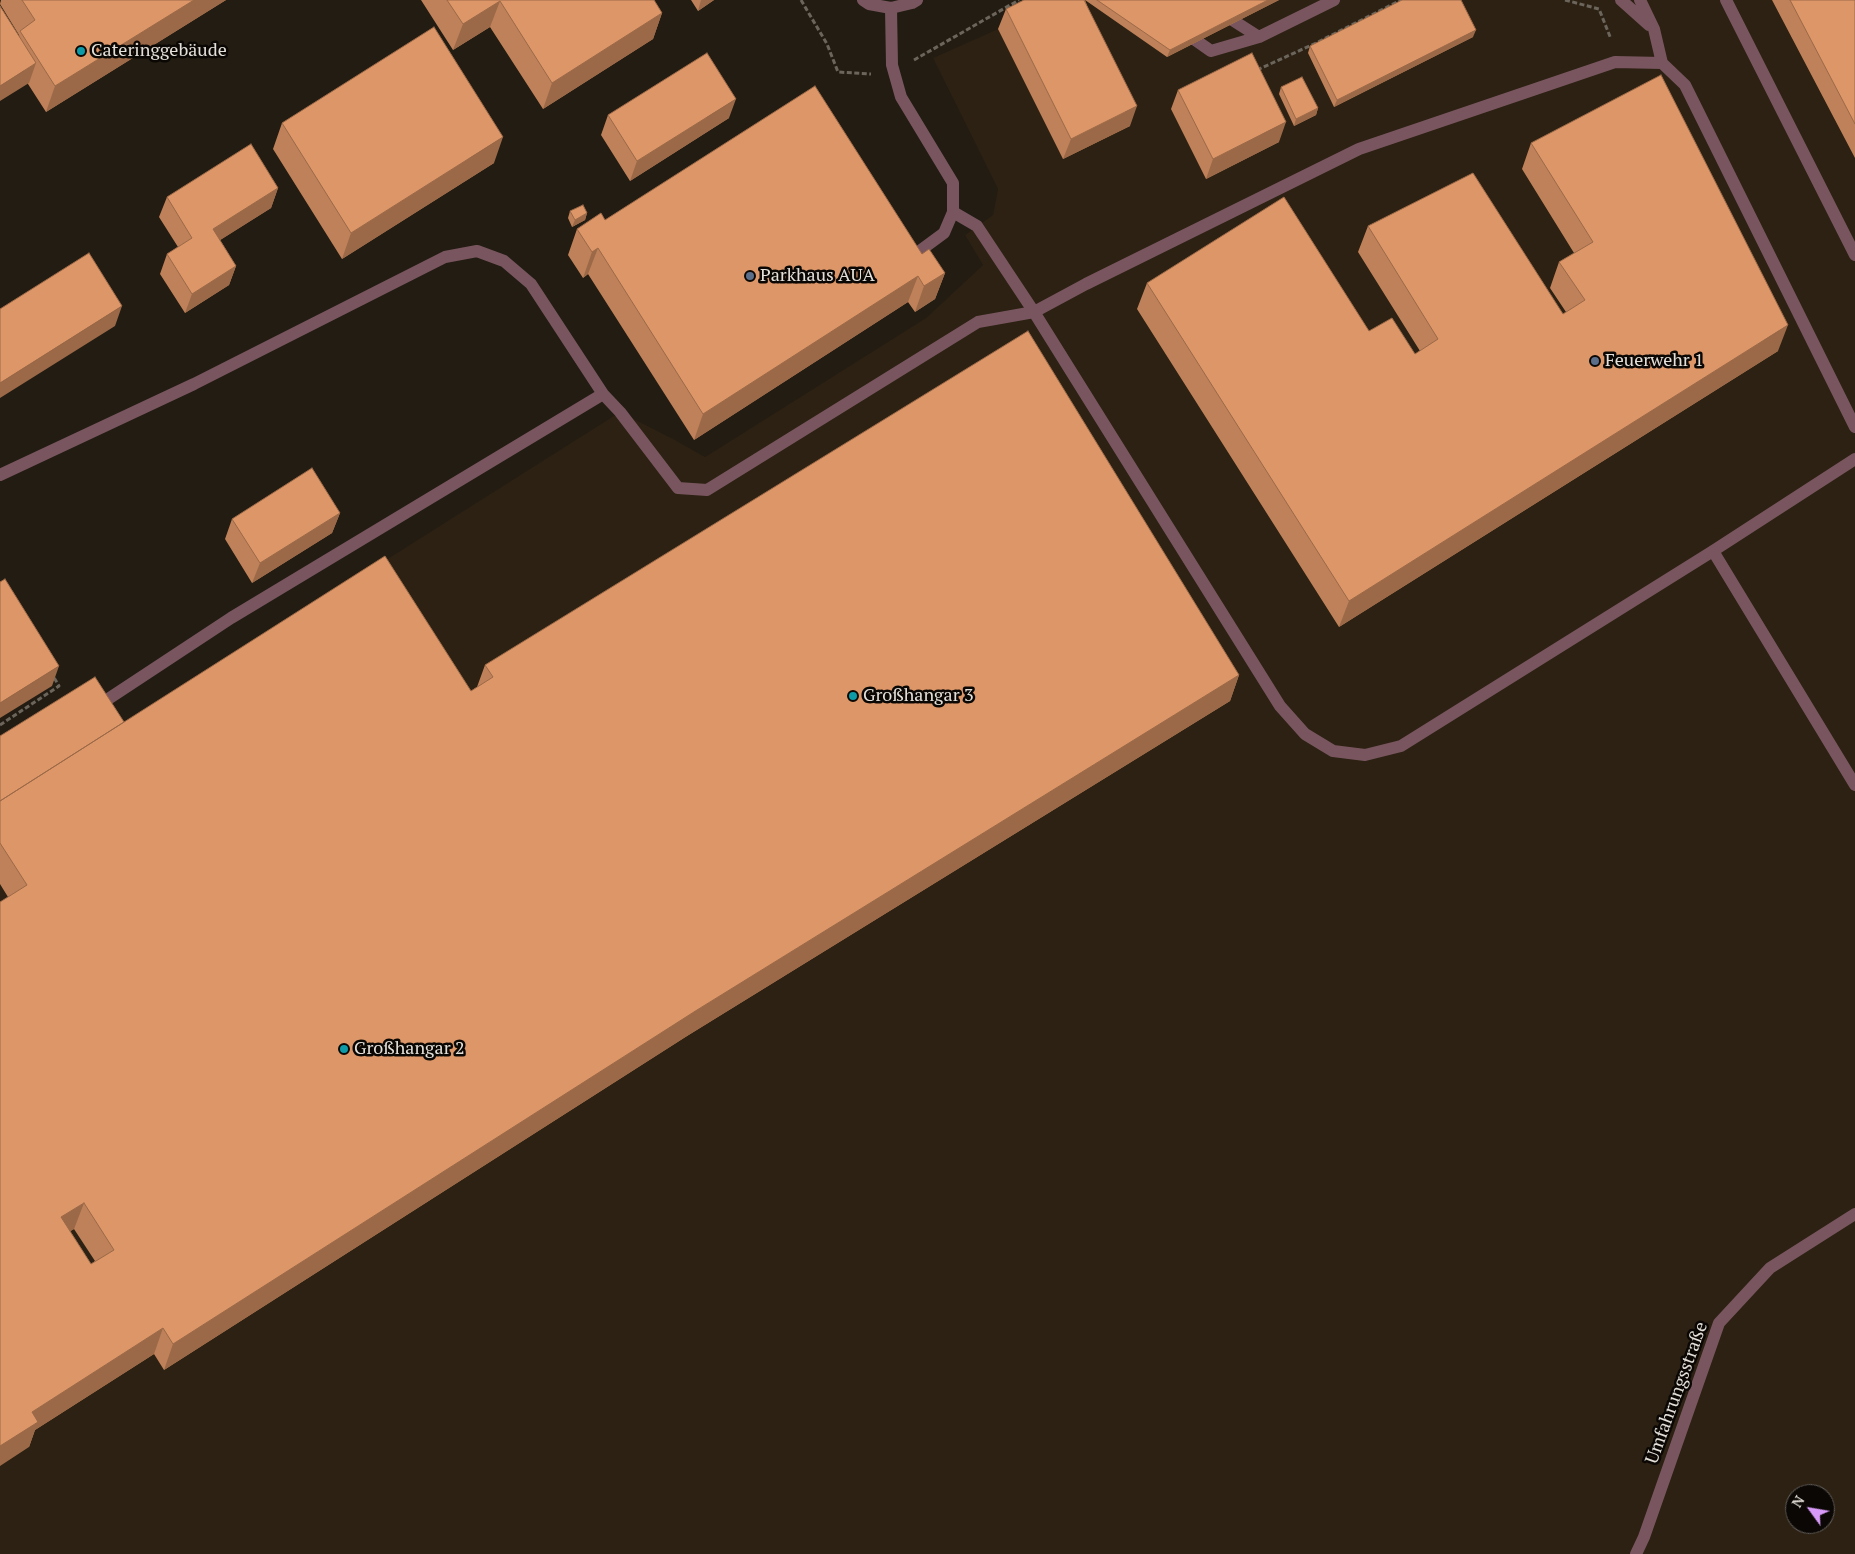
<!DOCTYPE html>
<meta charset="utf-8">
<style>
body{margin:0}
#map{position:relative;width:1855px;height:1554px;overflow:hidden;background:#231c12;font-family:"PT Serif",serif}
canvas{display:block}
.north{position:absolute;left:1785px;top:1484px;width:50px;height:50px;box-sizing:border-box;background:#0a0704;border:1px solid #615d59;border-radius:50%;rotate:302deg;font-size:14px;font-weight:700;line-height:20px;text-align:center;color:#e4dfd8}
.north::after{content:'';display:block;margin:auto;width:18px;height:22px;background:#d89af8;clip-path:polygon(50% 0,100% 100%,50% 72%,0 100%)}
</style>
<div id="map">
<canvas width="1855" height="1554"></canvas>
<div class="north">N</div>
</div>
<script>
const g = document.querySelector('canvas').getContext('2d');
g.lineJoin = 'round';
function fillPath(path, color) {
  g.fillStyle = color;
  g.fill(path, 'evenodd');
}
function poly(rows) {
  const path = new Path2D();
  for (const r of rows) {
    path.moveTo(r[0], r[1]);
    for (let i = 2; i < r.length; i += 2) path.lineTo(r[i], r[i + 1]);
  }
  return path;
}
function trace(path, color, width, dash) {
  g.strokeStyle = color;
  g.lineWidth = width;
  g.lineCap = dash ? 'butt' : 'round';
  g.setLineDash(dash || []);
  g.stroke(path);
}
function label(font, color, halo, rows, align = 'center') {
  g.font = font + ' "PT Serif",serif';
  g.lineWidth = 5;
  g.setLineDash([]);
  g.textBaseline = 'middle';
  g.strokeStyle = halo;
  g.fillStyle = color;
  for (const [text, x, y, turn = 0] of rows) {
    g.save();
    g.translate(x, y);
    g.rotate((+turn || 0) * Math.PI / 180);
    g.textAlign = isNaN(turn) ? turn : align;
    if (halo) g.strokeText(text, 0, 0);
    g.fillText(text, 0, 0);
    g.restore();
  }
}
const built = poly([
 [1056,0,1855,0,1855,1554,0,1554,0,804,620,412,675,440,705,457,926,318,983,265,965,235,993,215,998,189,933,58,998,29],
 [1795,1494,1825,1494,1825,1524,1795,1524]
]);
const path = poly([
 [801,0,827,44,838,72,871,74],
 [1565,0,1599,9,1611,39],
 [914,60,1019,0],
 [1257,70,1316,43,1401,0],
 [0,725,59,686,53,676]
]);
const service = poly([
 [1201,0,1259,37],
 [1621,0,1649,25],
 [1640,0,1654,29,1662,63,1685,85,1855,427],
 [1726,0,1855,255],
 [891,8,892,65,901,97,953,183,953,212,944,233,906,261],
 [1184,32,1211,51,1259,37,1334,0],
 [953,212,977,226,1034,312,1280,706,1305,734,1333,751,1365,755,1401,746,1713,551,1855,459],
 [0,475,194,384,445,257,477,251,504,261,531,284,603,394,620,412,678,488,707,490,978,322,1034,312,1086,284,1359,149,1615,62,1662,63],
 [1713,551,1855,785],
 [96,707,231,618,603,394],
 [1636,1554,1644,1537,1719,1323,1770,1268,1855,1214]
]);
const minor = poly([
 [863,0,869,4,891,8,912,3,917,0]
]);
const wall = poly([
 [1,0,226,0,46,112,28,84,19,35,0,4],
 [421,0,654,0,662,13,653,39,543,109,490,27,453,50],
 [691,0,714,0,698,11],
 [1024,0,1279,0,1167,57,1085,0,1130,126,1063,159,998,29,1006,9],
 [1772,0,1855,0,1855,158],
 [1473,37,1334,107,1308,53,1310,46],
 [1281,87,1318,108,1316,115,1294,126,1279,94],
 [1178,90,1279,142,1206,179,1171,109],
 [608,115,729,118,630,181,601,135],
 [282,123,494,163,342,259,273,149],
 [1531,143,1778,351,1339,627,1137,309,1147,283,1369,331,1415,354,1420,351,1358,252,1368,226,1563,314,1566,312,1550,288,1559,262,1574,253,1522,169],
 [278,188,271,208,220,240,236,266,229,285,185,313,160,274,167,254,178,247,159,217,167,197],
 [570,211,587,213,585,220,572,227,568,218],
 [605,220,922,254,945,273,935,299,915,312,908,302,694,440,588,274,583,278,568,255,577,229],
 [340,513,332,533,252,583,225,539,232,519],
 [485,665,1239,675,1230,701,687,1036,164,1370,154,1354,35,1430,29,1447,8,897,0,884,0,736,124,722,471,691,477,687],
 [74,1229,95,1261,91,1264,70,1231]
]);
const shadedWall = poly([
 [194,0,226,0,46,112,55,86],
 [701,0,714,0,698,11],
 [1268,0,1279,0,1167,57,1170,50],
 [500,1,490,27,453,50,463,24],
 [662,13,653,39,543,109,552,83],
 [1476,30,1473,37,1334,107,1337,100],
 [36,63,29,83,0,101,0,86],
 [736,99,729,118,630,181,637,161],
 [1137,106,1130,126,1063,159,1071,139],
 [1318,108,1316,115,1294,126,1296,119],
 [1286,122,1279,142,1206,179,1213,159],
 [503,137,494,163,342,259,351,233],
 [278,188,271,208,206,249,213,229],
 [587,213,585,220,572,227,575,220],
 [598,248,588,274,583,278,592,252],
 [236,266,229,285,185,313,192,294],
 [945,273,935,299,915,312,924,286],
 [918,276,908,302,694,440,703,414],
 [122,306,115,326,0,398,0,383],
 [1788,325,1778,351,1339,627,1349,601],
 [340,513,332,533,252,583,260,563],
 [59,666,52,686,0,718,0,703],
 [1239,675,1230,701,687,1036,164,1370,173,1344,697,1010],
 [84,1203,74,1229,52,1243,61,1217],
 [163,1328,154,1354,35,1430,29,1447,0,1466,0,1446,32,1412]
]);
const building = poly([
 [22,0,194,0,55,86,20,31,35,20,22,0],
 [447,0,654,0,662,13,552,83,500,1,463,24,447,0],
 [1024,0,1084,0,1137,106,1071,139,1006,9,1024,0],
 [1097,0,1268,0,1170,50,1097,0],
 [1402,0,1461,0,1476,30,1337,100,1310,46,1402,0],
 [1790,0,1855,0,1855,124,1790,0],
 [0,6,36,63,0,86,0,6],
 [434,27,503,137,351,233,282,123,434,27],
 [707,53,736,99,637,161,608,115,707,53],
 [1252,53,1286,122,1213,159,1178,90,1252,53],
 [1661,75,1788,325,1349,601,1147,283,1284,197,1369,331,1392,318,1415,354,1438,339,1368,226,1473,173,1563,314,1585,300,1559,262,1593,242,1531,143,1661,75],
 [1302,77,1318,108,1296,119,1281,87,1302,77],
 [815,86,922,254,929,249,945,273,924,286,918,276,703,414,598,248,592,252,577,229,601,213,605,220,815,86],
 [251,144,278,188,213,229,236,266,192,294,167,254,192,238,167,197,251,144],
 [583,205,587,213,575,220,570,211,583,205],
 [89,253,122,306,0,383,0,309,89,253],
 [1028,331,1239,675,697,1010,173,1344,163,1328,32,1412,38,1422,0,1446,0,902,27,885,0,843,0,801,385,556,471,691,493,677,485,665,1028,331],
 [84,1203,114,1250,91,1264,61,1217,84,1203],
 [312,468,340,513,260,563,232,519,312,468],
 [5,579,59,666,0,703,0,582,5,579],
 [95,677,124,722,0,801,0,736,95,677]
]);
const markers = [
 [81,51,5,"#0f9aa8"],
 [750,276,5,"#5c6f8a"],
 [1595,361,5,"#5c6f8a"],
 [853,696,5,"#0f9aa8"],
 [344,1049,5,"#0f9aa8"]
];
const poiNames = [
 ["Cateringgebäude",91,51],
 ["Parkhaus AUA",760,276],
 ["Feuerwehr 1",1605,361],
 ["Großhangar 3",863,696],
 ["Großhangar 2",354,1049]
];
const streetNames = [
 ["Umfahrungsstraße",1677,1393,-70]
];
fillPath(built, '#2c2112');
trace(path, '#6b655c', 3, [5, 2.5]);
trace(service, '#79565f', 12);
trace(minor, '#79565f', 12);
fillPath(wall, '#be8159');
fillPath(shadedWall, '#9b6948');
fillPath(building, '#dd9667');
trace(building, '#9b6948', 1);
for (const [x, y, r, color] of markers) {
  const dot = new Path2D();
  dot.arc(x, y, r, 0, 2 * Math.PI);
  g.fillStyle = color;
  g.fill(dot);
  trace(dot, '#0a0704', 2);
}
label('18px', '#e4dfd8', '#0a0704', poiNames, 'left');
label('18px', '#e4dfd8', '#0a0704', streetNames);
</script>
